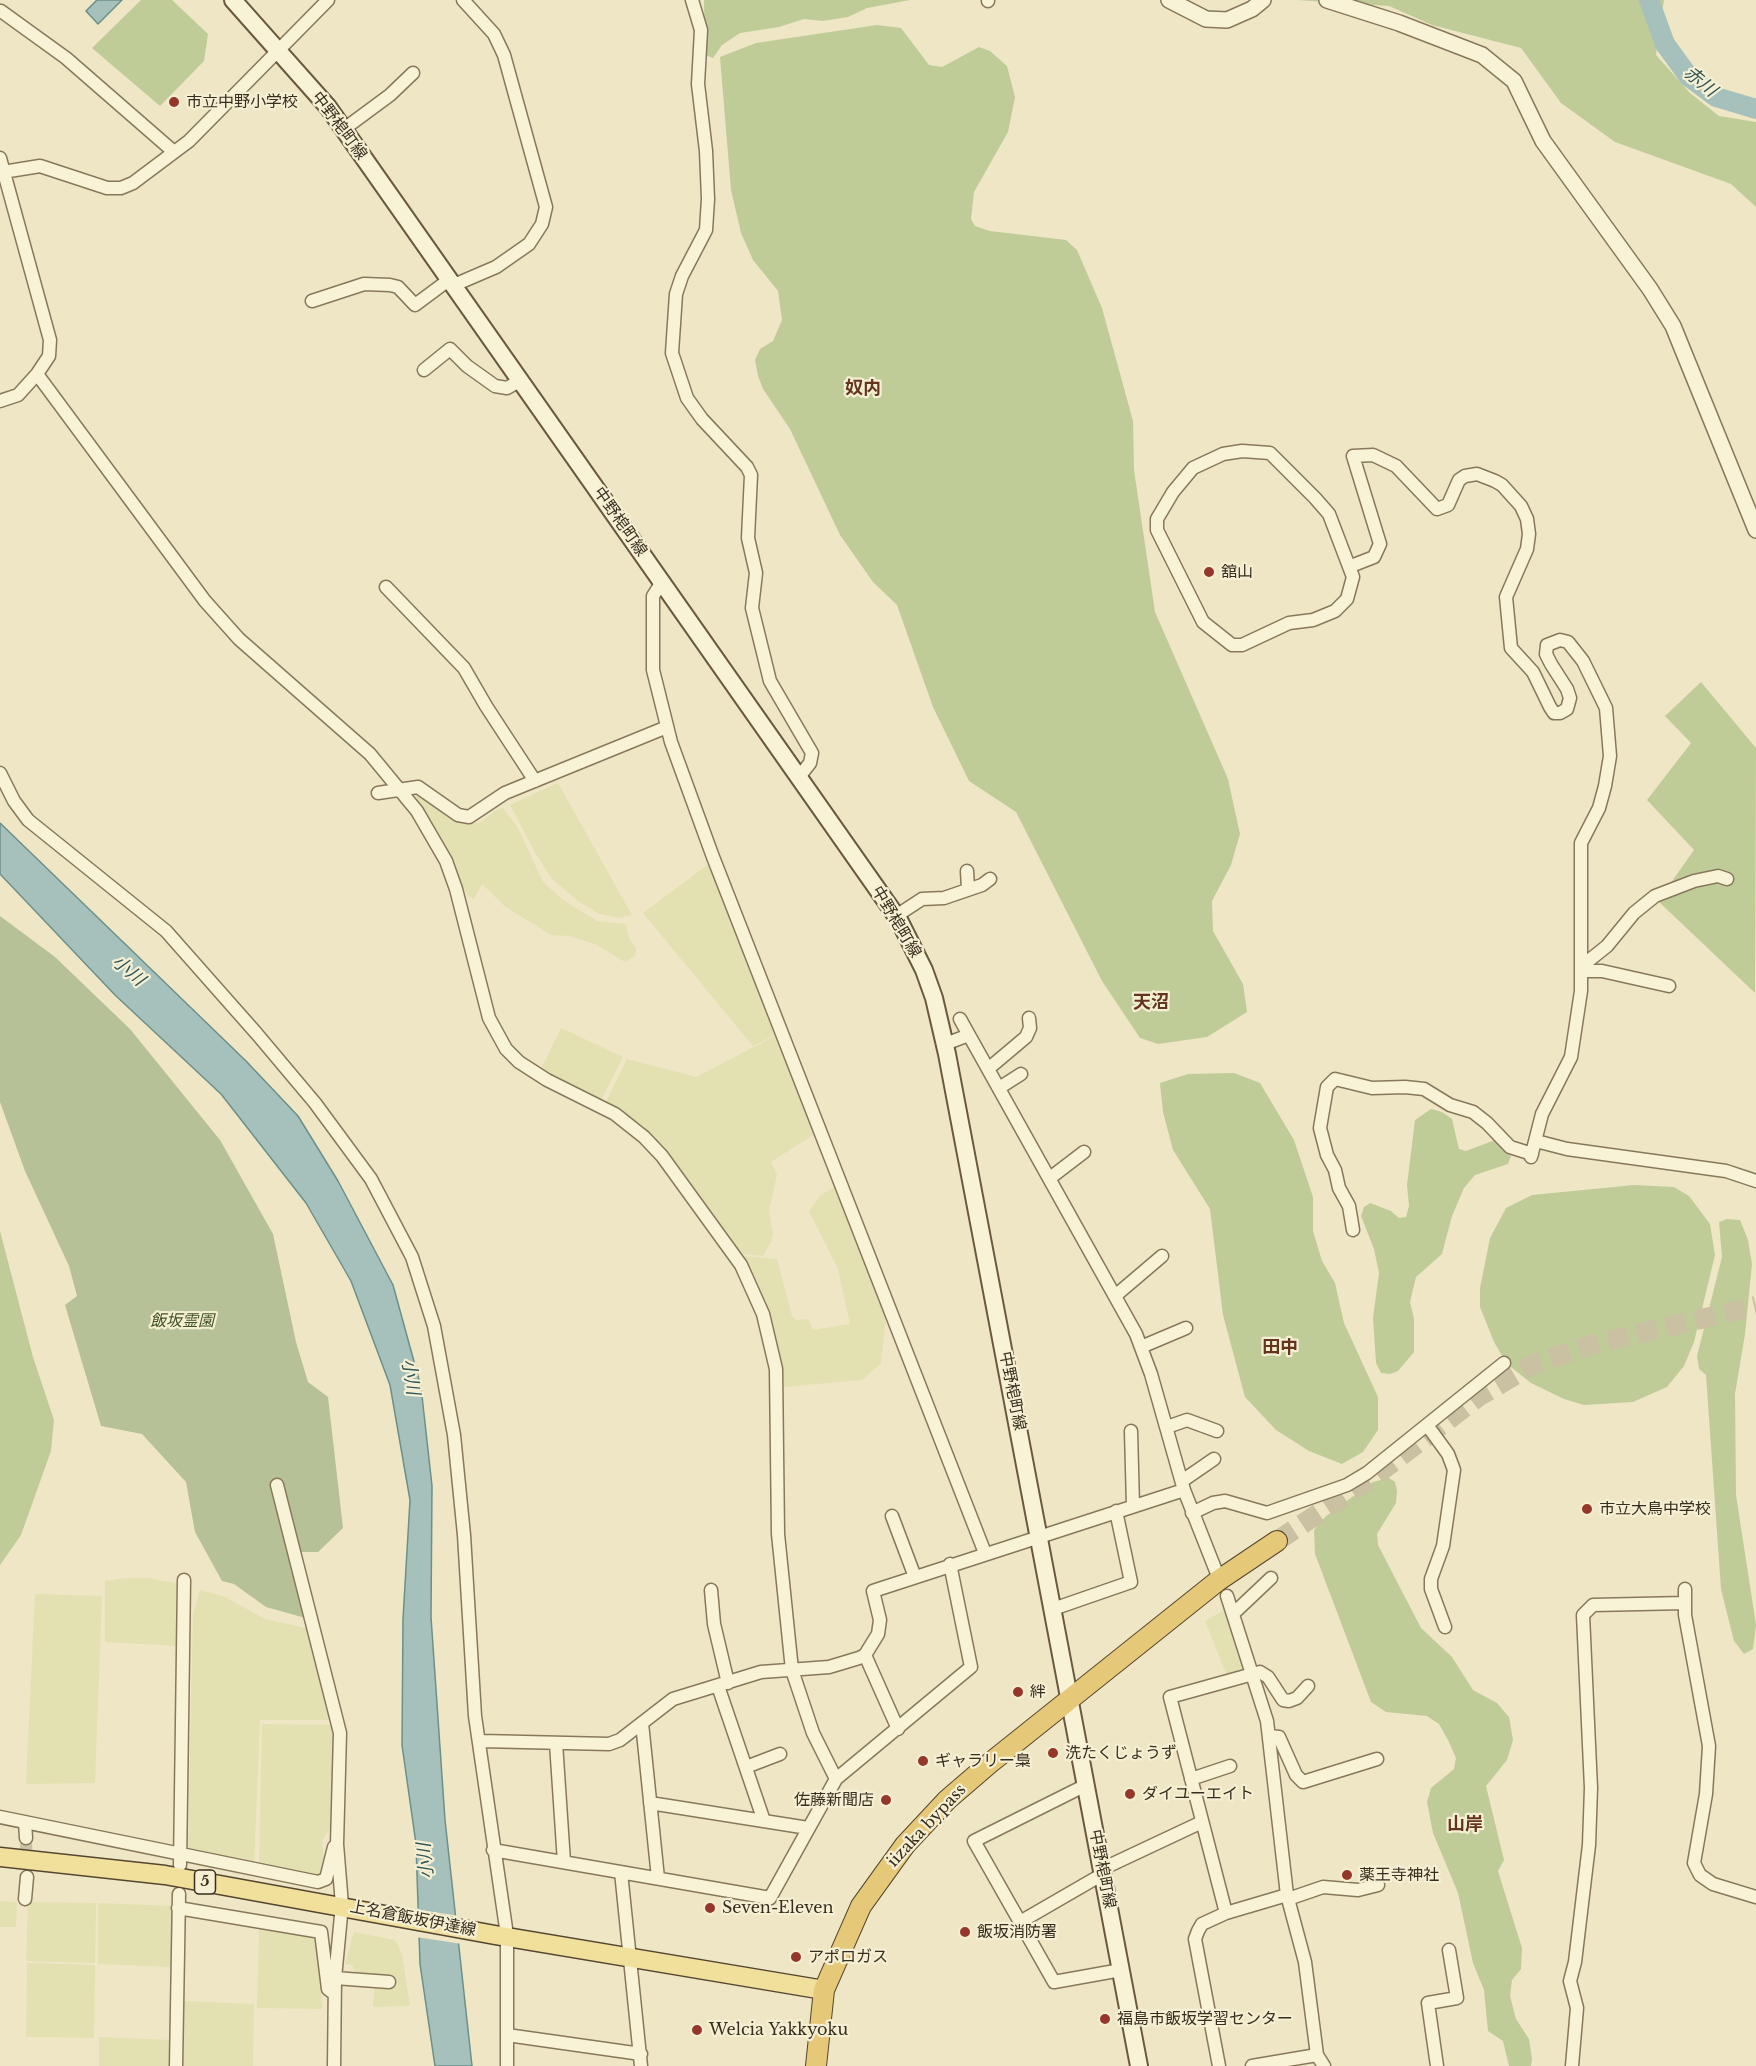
<!DOCTYPE html>
<meta charset="utf-8">
<style>
body{margin:0}
canvas{display:block;background:#eee6c4}
</style>
<canvas width="1756" height="2066"></canvas>
<script>
const g = document.querySelector('canvas').getContext('2d');
g.lineJoin = 'round';
function fillPath(path, color) {
  g.fillStyle = color;
  g.fill(path, 'evenodd');
}
function poly(rows) {
  const path = new Path2D();
  for (const r of rows) {
    path.moveTo(r[0], r[1]);
    for (let i = 2; i < r.length; i += 2) path.lineTo(r[i], r[i + 1]);
  }
  return path;
}
function trace(path, color, width, dash) {
  g.strokeStyle = color;
  g.lineWidth = width;
  g.lineCap = dash ? 'butt' : 'round';
  g.setLineDash(dash || []);
  g.stroke(path);
}
function label(font, color, halo, rows, align = 'center') {
  g.font = font + ' "Libre Baskerville","Noto Sans JP",serif';
  g.lineWidth = 4.5;
  g.setLineDash([]);
  g.textBaseline = 'middle';
  g.strokeStyle = halo;
  g.fillStyle = color;
  for (const [text, x, y, turn = 0] of rows) {
    g.save();
    g.translate(x, y);
    g.rotate((+turn || 0) * Math.PI / 180);
    g.textAlign = isNaN(turn) ? turn : align;
    if (halo) g.strokeText(text, 0, 0);
    g.fillText(text, 0, 0);
    g.restore();
  }
}
const farmland = poly([
 [558,783,632,915,619,918,599,914,578,901,551,878,536,854,510,805],
 [421,794,468,822,479,823,498,809,503,808,518,828,543,882,563,900,597,921,626,924,629,938,636,948,635,956,625,962,595,944,569,936,551,935,504,906,482,884,474,899,468,896,427,816,414,798],
 [710,863,777,1034,753,1046,643,913],
 [561,1028,623,1057,601,1100,541,1069],
 [777,1035,816,1133,771,1162,777,1175,769,1210,773,1235,771,1242,763,1256,742,1254,644,1126,606,1102,627,1059,696,1077],
 [837,1185,887,1308,881,1363,862,1380,783,1387,777,1347,743,1256,777,1259,792,1316,796,1320,808,1319,813,1330,850,1324,838,1269,809,1211,820,1196],
 [125,1578,148,1578,179,1584,178,1646,105,1642,105,1581],
 [200,1590,223,1596,265,1619,310,1629,332,1720,260,1720,254,1865,188,1852,193,1614],
 [35,1594,102,1596,95,1783,26,1784],
 [1226,1609,1247,1666,1227,1676,1205,1621],
 [262,1724,333,1725,331,1827,322,1841,325,1868,321,1875,259,1865],
 [0,1901,17,1902,16,1927,0,1927],
 [28,1902,96,1903,95,1963,26,1961],
 [98,1903,173,1906,170,1967,98,1964],
 [259,1930,319,1936,322,2009,257,2008],
 [354,1932,395,1940,402,1954,410,2006,373,2007,375,1979,357,1976,352,1965,345,1964],
 [27,1963,95,1965,94,2038,26,2037],
 [184,2001,254,2004,253,2066,183,2066],
 [99,2037,171,2040,170,2066,99,2066]
]);
const green = poly([
 [141,0,172,0,208,34,204,61,160,106,92,48],
 [704,0,910,0,867,8,848,17,823,21,804,19,779,27,740,33,722,45,713,58,705,55],
 [1297,0,1664,0,1656,55,1690,93,1719,116,1756,122,1756,207,1731,184,1615,142,1561,103,1521,48,1432,25,1389,6],
 [877,25,901,28,929,65,942,67,979,47,990,51,1007,66,1015,97,1008,132,974,192,971,219,975,226,990,231,1066,240,1077,250,1102,308,1133,421,1134,470,1155,612,1228,779,1240,834,1231,865,1212,901,1213,931,1243,984,1247,1012,1207,1037,1158,1044,1140,1038,1102,981,1016,812,969,781,933,707,897,605,873,582,840,535,790,429,763,389,758,376,755,360,760,349,773,341,782,320,778,291,753,260,741,233,731,190,720,57,756,43],
 [1701,682,1756,748,1755,993,1658,901,1694,850,1647,800,1691,743,1665,716],
 [1234,1073,1260,1083,1294,1140,1313,1197,1313,1231,1322,1261,1335,1283,1344,1323,1378,1397,1378,1430,1363,1452,1342,1464,1309,1451,1276,1430,1245,1397,1223,1315,1210,1209,1173,1150,1163,1112,1160,1083,1188,1074],
 [1431,1109,1442,1112,1452,1119,1459,1149,1466,1151,1495,1140,1511,1156,1508,1164,1475,1175,1464,1188,1452,1216,1442,1254,1416,1277,1410,1302,1414,1319,1414,1352,1398,1371,1390,1374,1381,1373,1376,1363,1373,1318,1379,1273,1374,1249,1361,1216,1364,1207,1370,1203,1391,1211,1399,1218,1406,1217,1409,1206,1407,1185,1415,1120],
 [1634,1185,1674,1187,1689,1196,1710,1224,1715,1255,1694,1342,1684,1366,1667,1387,1633,1402,1584,1405,1564,1399,1531,1383,1507,1364,1494,1342,1480,1307,1480,1288,1490,1238,1506,1208,1532,1195],
 [1727,1219,1740,1220,1748,1240,1752,1264,1745,1334,1735,1394,1736,1495,1756,1625,1753,1649,1744,1654,1734,1641,1721,1589,1706,1375,1699,1369,1697,1356,1722,1257,1719,1222],
 [0,1231,33,1357,54,1420,51,1451,21,1535,0,1565],
 [1389,1478,1395,1482,1397,1491,1396,1503,1377,1534,1378,1545,1421,1628,1452,1657,1473,1690,1497,1703,1509,1717,1513,1740,1507,1760,1486,1786,1504,1860,1498,1871,1522,1948,1521,1969,1512,1980,1510,1996,1516,2019,1529,2039,1532,2059,1531,2066,1509,2066,1503,2041,1488,2031,1484,1990,1473,1963,1458,1893,1433,1833,1427,1802,1431,1788,1454,1769,1456,1758,1448,1740,1439,1724,1427,1716,1386,1712,1371,1702,1315,1554,1314,1530,1326,1516,1373,1482]
]);
const cemetery = poly([
 [0,916,55,957,130,1029,220,1140,273,1234,296,1342,308,1382,328,1397,343,1528,318,1552,300,1552,317,1617,302,1617,266,1607,234,1584,222,1581,195,1532,186,1482,142,1434,101,1426,65,1305,77,1296,69,1266,25,1171,0,1102]
]);
const water = poly([
 [97,0,122,0,98,24,86,11,97,0],
 [0,823,246,1061,298,1116,338,1181,393,1285,421,1387,432,1486,431,1617,445,1820,472,2066,435,2066,420,1964,416,1844,402,1745,403,1619,410,1500,390,1385,351,1281,306,1203,221,1094,115,995,0,874,0,823]
]);
const pier = poly([
 [415,1909,459,1916,462,1944,416,1937]
]);
const river = poly([
 [1649,0,1665,44,1689,77,1716,97,1756,109]
]);
const minorTunnel = poly([
 [26,1838,27,1877]
]);
const trunkTunnel = poly([
 [1277,1541,1376,1475,1478,1397,1534,1364,1590,1345,1756,1306]
]);
const minor = poly([
 [692,0,701,30,698,84,706,151,708,199,706,230,682,276,676,294,672,353,687,398,702,419,747,467,751,475,748,538,756,573,752,608,770,681,812,753,810,763,799,777],
 [988,1,988,0],
 [1,11,66,58,174,152],
 [344,129,390,95,413,73],
 [0,158,50,340,49,356,37,374,18,395,0,401],
 [3,172,40,166,107,188,121,188,133,183,189,141,328,0],
 [454,285,496,267,529,244,542,224,546,207,504,55,494,34,463,0],
 [312,301,364,284,390,285,398,287,415,305,450,279],
 [424,370,450,349,467,366,495,386,507,388,521,380],
 [37,374,205,601,239,639,370,754,417,811,446,861,456,889,489,1018,506,1049,519,1062,547,1080,615,1114,644,1137,662,1156,741,1265,763,1314,776,1369,778,1534,792,1670,813,1733,836,1779],
 [1242,451,1270,453,1315,498,1329,514,1353,577,1347,599,1335,611,1313,620,1289,623,1242,645,1232,645,1203,622,1157,530,1157,519,1173,492,1193,468,1223,454,1242,451],
 [1351,566,1374,557,1380,544,1353,456,1373,455,1396,466,1437,509,1448,505,1459,480,1465,476,1477,474,1495,481,1502,485,1521,506,1527,519,1529,534,1527,549,1506,597,1511,648,1533,672,1550,707,1554,713,1560,713,1567,709,1570,698,1567,689,1551,664,1546,654,1547,645,1560,640,1568,642,1583,661,1606,708,1610,756,1605,786,1599,808,1581,843,1581,991,1571,1057,1542,1114,1531,1157],
 [662,582,653,596,653,670,671,742,713,857,985,1553],
 [386,587,464,668,486,706,535,781],
 [0,773,14,801,28,820,166,931,257,1034,315,1103,371,1179,412,1257,434,1326,454,1435,464,1535,475,1716,507,1935,507,2066],
 [378,793,418,787,458,815,469,817,505,793,667,727],
 [967,871,968,889],
 [896,916,922,899,944,898,982,885,990,879],
 [1582,966,1607,946,1634,913,1655,896,1694,881,1718,876,1727,879],
 [1581,971,1602,971,1669,986],
 [960,1019,1136,1334,1151,1374,1184,1490,1216,1571],
 [945,1044,969,1035],
 [988,1069,1026,1037,1030,1028,1029,1018],
 [999,1088,1021,1074],
 [1536,1141,1567,1149,1726,1171,1756,1181],
 [1050,1178,1084,1152],
 [1353,1230,1349,1206,1339,1188,1335,1170,1327,1155,1320,1128,1327,1087,1335,1079,1372,1088,1405,1087,1424,1089,1450,1105,1473,1112,1487,1123,1510,1147,1532,1154],
 [1115,1296,1162,1256],
 [1141,1347,1186,1328],
 [1427,1425,1448,1454,1454,1470,1443,1546,1431,1579,1431,1589,1445,1627],
 [1167,1427,1187,1420,1217,1431],
 [1131,1431,1133,1506],
 [1182,1481,1214,1459],
 [277,1485,340,1733,337,1844,342,1905,335,1978,334,2066],
 [1192,1513,1213,1503,1225,1501,1267,1513,1347,1485,1367,1473,1504,1363],
 [892,1516,915,1577],
 [1685,1589,1685,1615,1709,1746,1706,1794,1694,1863,1700,1875,1713,1884,1756,1897],
 [711,1590,714,1624,728,1683],
 [1227,1596,1267,1721,1287,1895,1305,1962,1317,2055,1324,2066],
 [1053,1609,1131,1582,1116,1511],
 [1234,1613,1271,1578],
 [865,1655,898,1729],
 [718,1686,764,1821],
 [642,1723,658,1878],
 [1269,1736,1279,1737,1296,1775,1303,1782,1377,1759],
 [481,1741,609,1744,620,1740,673,1699,761,1672,829,1667,859,1658,865,1655,878,1634,880,1620,873,1591,1184,1490],
 [556,1743,564,1862],
 [746,1767,780,1754],
 [1191,1779,1230,1766],
 [1086,1785,974,1841,1054,1982,1121,1970],
 [650,1803,808,1828],
 [0,1817,318,1882,326,1879,334,1847],
 [25,1822,26,1838],
 [493,1850,770,1898,836,1779,971,1667,950,1564],
 [180,1865,184,1580],
 [1102,1869,1202,1822],
 [621,1872,641,2066],
 [25,1899,27,1877],
 [1288,1899,1323,1887,1358,1890,1378,1885],
 [178,1908,321,1932,328,1989,332,1992],
 [1226,1913,1170,1697,1260,1672,1268,1677,1283,1700,1289,1701,1297,1698,1308,1686],
 [1020,1922,1103,1874],
 [335,1978,389,1982],
 [507,2035,641,2054],
 [176,2066,179,1894],
 [1219,2066,1195,1939,1198,1931,1202,1924,1226,1913,1287,1895],
 [1252,2066,1317,2055],
 [1437,2066,1428,2003,1457,1998,1449,1950],
 [1572,2066,1577,2008,1570,1981,1575,1962,1589,1845,1591,1788,1583,1615,1593,1605,1685,1603]
]);
const tertiary = poly([
 [1169,0,1206,19,1227,20,1252,9,1263,0],
 [1327,0,1399,23,1482,55,1514,81,1543,141,1650,289,1673,326,1756,530]
]);
const secondary = poly([
 [233,0,328,107,899,920,924,970,934,998,947,1054,1139,2066]
]);
const primary = poly([
 [0,1857,165,1875,495,1935,824,1990]
]);
const trunk = poly([
 [816,2066,824,1990,861,1906,905,1845,947,1800,990,1763,1219,1580,1277,1541]
]);
const markers = [
 [174,102,6,"#96372b"],
 [1209,572,6,"#96372b"],
 [1587,1509,6,"#96372b"],
 [1018,1692,6,"#96372b"],
 [1053,1753,6,"#96372b"],
 [923,1761,6,"#96372b"],
 [1130,1794,6,"#96372b"],
 [886,1800,6,"#96372b"],
 [1347,1875,6,"#96372b"],
 [710,1908,6,"#96372b"],
 [965,1932,6,"#96372b"],
 [796,1957,6,"#96372b"],
 [1105,2019,6,"#96372b"],
 [697,2030,6,"#96372b"]
];
const shields = [
 [205,1882,21]
];
const shieldNames = [
 ["5",205,1882]
];
const poiNames = [
 ["市立中野小学校",186,102],
 ["舘山",1221,572],
 ["市立大鳥中学校",1599,1509],
 ["絆",1030,1692],
 ["洗たくじょうず",1065,1753],
 ["ギャラリー梟",935,1761],
 ["ダイユーエイト",1142,1794],
 ["佐藤新聞店",874,1800,"right"],
 ["薬王寺神社",1359,1875],
 ["Seven-Eleven",722,1908],
 ["飯坂消防署",977,1932],
 ["アポロガス",808,1957],
 ["福島市飯坂学習センター",1117,2019],
 ["Welcia Yakkyoku",709,2030]
];
const streetNames = [
 ["中野梍町線",339,126,53],
 ["中野梍町線",620,522,55],
 ["中野梍町線",896,922,59],
 ["中野梍町線",1012,1391,79],
 ["iizaka bypass",927,1826,-47],
 ["中野梍町線",1102,1869,79],
 ["上名倉飯坂伊達線",413,1919,11]
];
const parkNames = [
 ["飯坂霊園",182,1321]
];
const waterNames = [
 ["赤川",1700,82,39],
 ["小川",128,971,40],
 ["小川",410,1377,81],
 ["小川",426,1861,-95]
];
const neighbourhoodNames = [
 ["奴内",863,389],
 ["天沼",1151,1003],
 ["田中",1280,1348],
 ["山岸",1465,1825]
];
fillPath(farmland, '#e3e1b1');
fillPath(green, '#c0cc98');
fillPath(cemetery, '#b7c197');
fillPath(water, '#a6c1bc');
trace(water, '#6d8f8a', 1.5);
fillPath(pier, '#eee6c4');
trace(river, '#a6c1bc', 20);
trace(minorTunnel, '#cac1a3', 12, [12, 6]);
trace(trunkTunnel, '#cac1a3', 20, [20, 10]);
trace(minor, '#88785b', 15);
trace(tertiary, '#88785b', 18);
trace(secondary, '#6a593e', 20);
trace(primary, '#56462f', 21);
trace(trunk, '#56462f', 22);
trace(minor, '#f8f2d7', 12);
trace(tertiary, '#f8f2d7', 15);
trace(secondary, '#f8f2d7', 16);
trace(primary, '#f0e09c', 18);
trace(trunk, '#e6c879', 20);
for (const [x, y, r, color] of markers) {
  const dot = new Path2D();
  dot.arc(x, y, r, 0, 2 * Math.PI);
  g.fillStyle = color;
  g.fill(dot);
  trace(dot, '#f5efd3', 2);
}
for (const [x, y, w] of shields) {
  const box = new Path2D();
  box.roundRect(x - w / 2, y - 12, w, 24, 4.5);
  g.fillStyle = '#f5efd3';
  g.fill(box);
  trace(box, '#382e1e', 1.5);
}
label('bold 15px', '#382e1e', null, shieldNames);
label('16px', '#382e1e', '#f5efd3', poiNames, 'left');
label('16px', '#382e1e', '#f5efd3', streetNames);
label('italic 16px', '#435425', '#f5efd3', parkNames);
label('italic 18px', '#2e5558', '#f5efd3', waterNames);
label('bold 18px', '#64351e', '#f5efd3', neighbourhoodNames);
</script>
